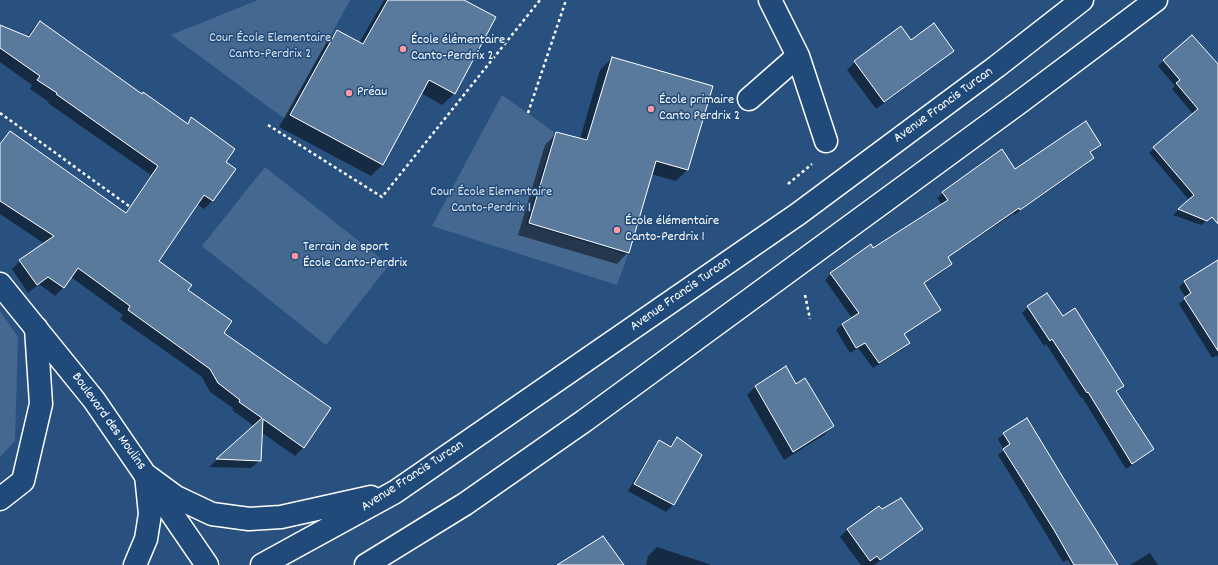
<!DOCTYPE html>
<meta charset="utf-8">
<style>
body{margin:0}
canvas{display:block;background:#28517f}
</style>
<canvas width="1218" height="565"></canvas>
<script>
const g = document.querySelector('canvas').getContext('2d');
g.lineJoin = 'round';
function fillPath(path, color) {
  g.fillStyle = color;
  g.fill(path, 'evenodd');
}
function poly(rows) {
  const path = new Path2D();
  for (const r of rows) {
    path.moveTo(r[0], r[1]);
    for (let i = 2; i < r.length; i += 2) path.lineTo(r[i], r[i + 1]);
  }
  return path;
}
function trace(path, color, width, dash) {
  g.strokeStyle = color;
  g.lineWidth = width;
  g.lineCap = dash ? 'butt' : 'round';
  g.setLineDash(dash || []);
  g.stroke(path);
}
function label(font, color, halo, rows, align = 'center') {
  g.font = font + ' Dekko,sans-serif';
  g.lineWidth = 3;
  g.setLineDash([]);
  g.textBaseline = 'middle';
  g.strokeStyle = halo;
  g.fillStyle = color;
  for (const [text, x, y, turn = 0] of rows) {
    g.save();
    g.translate(x, y);
    g.rotate((+turn || 0) * Math.PI / 180);
    g.textAlign = isNaN(turn) ? turn : align;
    if (halo) g.strokeText(text, 0, 0);
    g.fillText(text, 0, 0);
    g.restore();
  }
}
const green = poly([
 [258,0,350,0,285,119,171,35],
 [502,95,554,132,526,224,628,255,617,285,432,226],
 [265,167,389,265,326,345,202,246],
 [0,311,18,337,15,441,0,457]
]);
const shadow = poly([
 [384,0,462,0,495,18,454,94,442,105,421,93,382,165,371,176,279,127,326,43,337,31,359,43],
 [40,22,142,95,186,124,192,119,225,163,213,200,204,209,197,204,158,261,187,290,222,333,330,408,303,448,295,456,261,432,260,460,251,468,209,467,254,426,232,410,233,408,210,392,202,377,120,319,123,315,71,277,63,288,55,296,39,284,28,293,12,269,20,261,45,244,0,214,0,143,10,132,125,213,151,175,48,103,49,102,30,89,32,85,0,62,0,26,27,37,32,30],
 [1192,36,1218,79,1218,212,1201,225,1173,215,1189,200,1149,153,1193,114,1172,89,1175,86,1158,66],
 [911,42,952,51,945,58,876,109,847,70,855,62],
 [612,58,687,170,676,181,651,174,628,252,617,264,518,235,545,145,557,133,580,139,600,70],
 [1100,145,1090,154,1093,158,1087,164,1014,215,1013,214,947,258,951,264,945,270,924,284,940,309,934,315,903,335,909,343,903,349,873,368,858,348,850,353,836,330,842,324,852,318,825,280,831,274,873,250,942,205,937,198,943,193],
 [1185,281,1218,283,1218,357,1217,355,1212,358,1179,304,1186,298,1179,287],
 [1047,295,1062,318,1123,386,1116,393,1152,449,1146,455,1126,469,1082,397,1081,398,1046,344,1044,346,1022,313,1028,307],
 [785,368,795,385,832,426,824,435,784,460,747,395,755,387],
 [1004,434,1084,565,1071,565,1068,560,1063,562,998,455,1004,450,998,439],
 [677,438,701,456,673,505,666,512,628,491,653,449,660,442,669,447],
 [879,507,882,511,921,529,914,536,874,565,861,565,840,537,847,530],
 [657,547,712,565,646,565,648,556],
 [1150,553,1158,565,1130,565]
]);
const building = poly([
 [388,0,464,0,496,17,455,94,429,80,383,165,290,115,337,30,363,44,388,0],
 [40,21,142,94,143,92,188,124,191,117,235,149,226,162,236,169,213,201,204,195,159,261,192,285,188,290,232,321,224,333,331,408,304,448,263,419,261,461,216,459,262,418,239,402,240,400,218,383,210,369,128,310,130,306,78,268,64,288,48,277,37,285,19,260,54,236,0,201,0,144,10,131,126,213,158,166,56,94,57,93,37,80,40,76,0,48,0,25,29,37,40,21],
 [934,23,954,51,884,102,854,61,901,26,911,40,934,23],
 [1192,35,1218,64,1218,224,1212,217,1207,221,1178,209,1194,195,1153,147,1198,109,1176,83,1180,80,1163,60,1192,35],
 [612,57,713,86,688,170,656,161,629,253,529,223,556,132,587,140,612,57],
 [1086,121,1101,145,1090,152,1094,158,1020,210,1019,208,948,257,952,264,924,283,941,310,904,334,910,343,879,363,865,343,856,348,842,324,859,313,830,273,871,244,873,248,948,200,942,192,1002,149,1015,169,1086,121],
 [1218,260,1218,351,1184,298,1191,293,1184,281,1218,260],
 [1047,293,1063,316,1075,308,1124,386,1116,391,1154,449,1132,464,1088,392,1087,393,1052,339,1050,341,1027,306,1047,293],
 [786,366,796,384,805,378,834,426,793,452,755,386,786,366],
 [1027,418,1067,484,1118,565,1074,565,1054,530,1003,449,1010,444,1003,433,1027,418],
 [677,437,702,455,674,505,634,484,659,440,671,447,677,437],
 [901,498,923,529,880,560,877,556,870,561,847,529,879,506,882,509,901,498],
 [603,536,624,565,557,565,603,536]
]);
const path = poly([
 [0,113,129,206],
 [528,113,566,0],
 [268,125,382,197,540,0],
 [788,184,812,164],
 [805,295,810,319]
]);
const minor = poly([
 [770,0,798,56,826,141],
 [749,99,798,56],
 [0,499,23,481,41,404,36,328]
]);
const tertiary = poly([
 [0,284,94,400,207,565]
]);
const primary = poly([
 [146,475,176,497,212,514,249,519,281,517,371,497],
 [135,565,146,539,150,514,146,475],
 [262,565,395,492,798,214,996,67,1082,0],
 [366,565,465,504,584,421,1020,102,1156,0]
]);
const markers = [
 [403,49,4,"#ff9aa2"],
 [349,93,4,"#ff9aa2"],
 [651,109,4,"#ff9aa2"],
 [617,230,4,"#ff9aa2"],
 [295,256,4,"#ff9aa2"]
];
const parkNames = [
 ["Cour École Elementaire",270,39],
 ["Canto-Perdrix 2",270,55],
 ["Cour École Elementaire",491,193],
 ["Canto-Perdrix 1",491,209]
];
const poiNames = [
 ["École élémentaire",411,41],
 ["Canto-Perdrix 2",411,57],
 ["Préau",357,93],
 ["École primaire",659,101],
 ["Canto Perdrix 2",659,117],
 ["École élémentaire",625,222],
 ["Canto-Perdrix 1",625,238],
 ["Terrain de sport",303,248],
 ["École Canto-Perdrix",303,264]
];
const streetNames = [
 ["Avenue Francis Turcan",944,106,-36],
 ["Avenue Francis Turcan",681,295,-35],
 ["Boulevard des Moulins",108,422,54],
 ["Avenue Francis Turcan",413,477,-33]
];
fillPath(green, '#446890');
fillPath(shadow, '#0007');
fillPath(building, '#5a7a9d');
trace(building, '#fff', 1);
trace(minor, '#fff', 25);
trace(tertiary, '#fff', 25);
trace(primary, '#fff', 25);
trace(path, '#fff', 2.5, [3, 3]);
trace(minor, '#1f4a7a', 22);
trace(tertiary, '#1f4a7a', 22);
trace(primary, '#1f4a7a', 22);
for (const [x, y, r, color] of markers) {
  const dot = new Path2D();
  dot.arc(x, y, r, 0, 2 * Math.PI);
  g.fillStyle = color;
  g.fill(dot);
  trace(dot, '#1f4a7a', 1.5);
}
label('14px', '#dae1e9', '#1f4a7a', parkNames);
label('14px', '#fff', '#1f4a7a', poiNames, 'left');
label('14px', '#fff', '#1f4a7a', streetNames);
</script>
